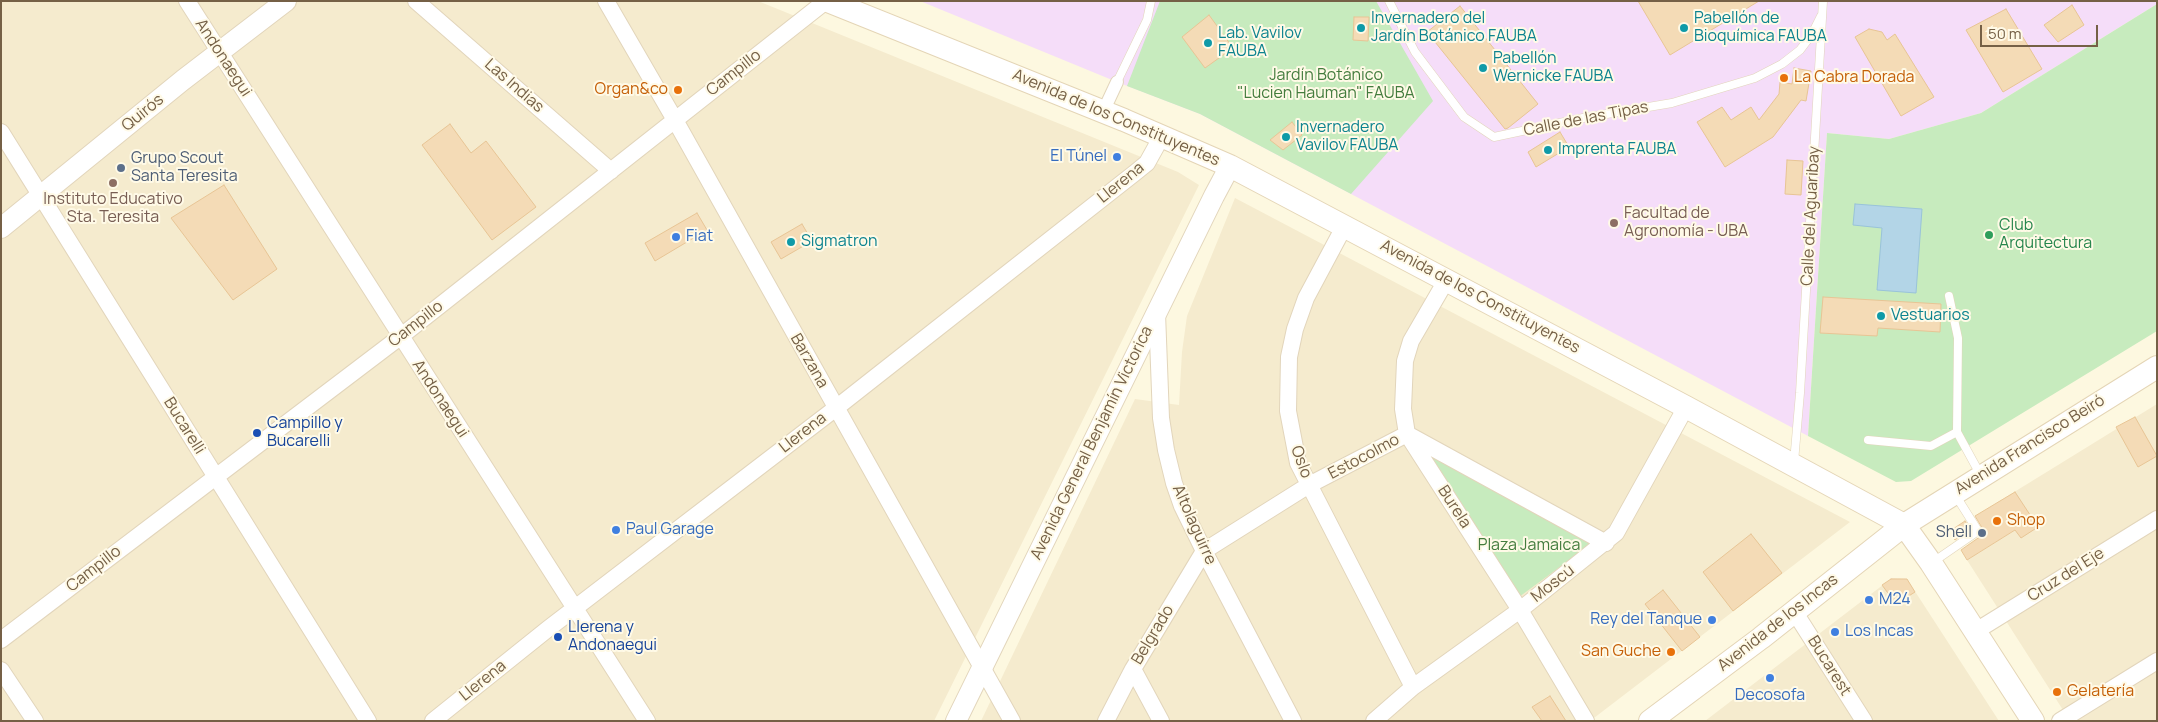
<!DOCTYPE html>
<meta charset="utf-8">
<style>
body{margin:0}
#map{position:relative;width:2158px;height:722px;overflow:hidden;background:#fdf8e0;font-family:Manrope,sans-serif}
canvas{display:block}
.frame{position:absolute;inset:0;border:2px solid #756046;pointer-events:none}
.scale{position:absolute;left:1980px;top:25px;width:118px;height:22px;box-sizing:border-box;border:2px solid #756046;border-top:0;padding-left:6px;font-size:15px;line-height:18px;white-space:nowrap;color:#756046;-webkit-text-stroke:4px #fffae7;paint-order:stroke}
</style>
<div id="map">
<canvas width="2158" height="722"></canvas>
<div class="frame"></div>
<div class="scale">50 m</div>
</div>
<script>
const g = document.querySelector('canvas').getContext('2d');
g.lineJoin = 'round';
function fillPath(path, color) {
  g.fillStyle = color;
  g.fill(path, 'evenodd');
}
function poly(rows) {
  const path = new Path2D();
  for (const r of rows) {
    path.moveTo(r[0], r[1]);
    for (let i = 2; i < r.length; i += 2) path.lineTo(r[i], r[i + 1]);
  }
  return path;
}
function trace(path, color, width, dash) {
  g.strokeStyle = color;
  g.lineWidth = width;
  g.lineCap = dash ? 'butt' : 'round';
  g.setLineDash(dash || []);
  g.stroke(path);
}
function label(font, color, halo, rows, align = 'center') {
  g.font = font + ' Manrope,sans-serif';
  g.lineWidth = 4;
  g.setLineDash([]);
  g.textBaseline = 'middle';
  g.strokeStyle = halo;
  g.fillStyle = color;
  for (const [text, x, y, turn = 0] of rows) {
    g.save();
    g.translate(x, y);
    g.rotate((+turn || 0) * Math.PI / 180);
    g.textAlign = isNaN(turn) ? turn : align;
    if (halo) g.strokeText(text, 0, 0);
    g.fillText(text, 0, 0);
    g.restore();
  }
}
const residential = poly([
 [1,1,758,1,1178,172,1199,185,934,721,1,721],
 [1235,198,1850,522,1590,721,981,721,1135,399,1179,405,1182,352,1187,316],
 [2157,404,2157,721,2070,721,1967,560,2015,530,1998,502],
 [1892,578,1907,579,1999,721,1705,721]
]);
const education = poly([
 [920,1,2157,1,2157,4,1981,113,1889,139,1827,133,1808,436,1200,114,1117,82]
]);
const green = poly([
 [1160,1,1376,1,1433,101,1351,194,1200,114,1127,86],
 [2157,4,2157,331,1911,481,1896,482,1808,436,1827,133,1889,139,1981,113],
 [1423,447,1595,541,1519,597]
]);
const water = poly([
 [1855,204,1922,209,1916,293,1877,290,1882,228,1853,225,1855,204]
]);
const building = poly([
 [1638,1,1759,1,1670,55,1638,1],
 [2072,5,2084,25,2058,42,2044,25,2072,5],
 [1460,6,1538,104,1508,128,1505,129,1427,32,1460,6],
 [2006,9,2042,69,2003,92,1966,30,2006,9],
 [1209,15,1233,48,1205,68,1182,37,1209,15],
 [1354,17,1369,17,1368,41,1353,40,1354,17],
 [1869,29,1882,32,1887,40,1895,34,1934,97,1901,116,1855,37,1869,29],
 [1794,68,1811,71,1806,101,1801,100,1773,137,1725,167,1697,122,1722,107,1731,120,1751,107,1759,120,1779,94,1780,82,1792,84,1794,68],
 [1292,122,1302,135,1283,150,1270,140,1292,122],
 [450,124,471,153,486,141,536,207,492,240,422,145,450,124],
 [1560,132,1569,147,1536,167,1528,152,1560,132],
 [1787,160,1803,161,1801,195,1785,194,1787,160],
 [224,185,277,269,233,300,171,218,224,185],
 [697,213,707,230,655,261,645,243,697,213],
 [802,224,812,241,781,259,771,242,802,224],
 [1823,297,1941,304,1940,332,1878,328,1877,336,1820,333,1823,297],
 [2135,417,2157,456,2138,467,2116,427,2135,417],
 [2015,492,2038,527,2021,538,2015,530,1967,560,1961,550,1981,536,1984,531,1975,516,2015,492],
 [1965,521,1970,529,1955,540,1952,536,1953,529,1965,521],
 [1751,534,1782,573,1733,611,1703,572,1751,534],
 [1891,579,1907,579,1915,592,1896,604,1882,585,1891,579],
 [1663,590,1700,637,1682,651,1645,604,1663,590],
 [1550,696,1566,721,1542,721,1532,707,1550,696]
]);
const service = poly([
 [1389,1,1415,52,1464,117,1494,137,1583,118,1672,103,1755,78,1782,64,1800,50,1812,34,1821,16],
 [1117,82,1147,20,1151,1],
 [1949,296,1958,338,1957,432,1980,474],
 [1868,440,1931,446,1957,432],
 [1794,462,1800,393,1823,1],
 [1933,562,1978,531,1956,496]
]);
const pedestrian = poly([
 [1103,112,1117,82]
]);
const minor = poly([
 [187,1,647,721],
 [416,1,611,171],
 [606,1,675,120,1012,721],
 [1,132,368,721],
 [1345,225,1306,298,1295,329,1289,357,1288,411,1298,463,1413,687],
 [1447,279,1411,341,1405,361,1403,409,1407,434,1520,610,1586,721],
 [1157,313,1161,418,1166,450,1174,483,1182,506,1204,551,1293,721],
 [1794,611,1864,721],
 [1976,631,2157,519],
 [1,640,400,337,826,1],
 [1133,669,1161,721],
 [1,670,35,721],
 [433,721,549,628,836,408,1136,172,1147,163,1162,136],
 [1106,721,1133,669,1204,551,1309,485,1407,434,1606,543],
 [1374,721,1413,687,1520,610,1616,533,1686,407],
 [2060,721,2157,661]
]);
const tertiary = poly([
 [1,228,183,80,286,1],
 [956,721,1214,196,1230,166]
]);
const secondary = poly([
 [828,1,1124,120,1230,166,1686,407,1904,525,1931,563,2033,721],
 [1650,721,1761,638,1904,525,2157,367]
]);
const markers = [
 [1361,28,5,"#0f9aa8"],
 [1684,28,5,"#0f9aa8"],
 [1208,43,5,"#0f9aa8"],
 [1483,68,5,"#0f9aa8"],
 [1784,78,5,"#e8710a"],
 [678,90,5,"#e8710a"],
 [1286,137,5,"#0f9aa8"],
 [1548,150,5,"#0f9aa8"],
 [1117,157,5,"#3f7fe0"],
 [121,168,5,"#5c6f8a"],
 [113,183,5,"#8d6e63"],
 [1614,223,5,"#8d6e63"],
 [1989,235,5,"#2e9e5b"],
 [676,237,5,"#3f7fe0"],
 [791,242,5,"#0f9aa8"],
 [1881,316,5,"#0f9aa8"],
 [257,433,5,"#1a4fb4"],
 [1997,521,5,"#e8710a"],
 [616,530,5,"#3f7fe0"],
 [1982,533,5,"#5c6f8a"],
 [1869,600,5,"#3f7fe0"],
 [1712,620,5,"#3f7fe0"],
 [1835,632,5,"#3f7fe0"],
 [558,637,5,"#1a4fb4"],
 [1671,652,5,"#e8710a"],
 [1770,678,5,"#3f7fe0"],
 [2057,692,5,"#e8710a"]
];
const cultureNames = [
 ["Invernadero del",1371,19],
 ["Jardín Botánico FAUBA",1371,37],
 ["Pabellón de",1694,19],
 ["Bioquímica FAUBA",1694,37],
 ["Lab. Vavilov",1218,34],
 ["FAUBA",1218,52],
 ["Pabellón",1493,59],
 ["Wernicke FAUBA",1493,77],
 ["Invernadero",1296,128],
 ["Vavilov FAUBA",1296,146],
 ["Imprenta FAUBA",1558,150],
 ["Sigmatron",801,242],
 ["Vestuarios",1891,316]
];
const streetNames = [
 ["Andonaegui",223,58,57],
 ["Campillo",734,73,-38],
 ["Las Indias",514,86,41],
 ["Quirós",143,113,-39],
 ["Avenida de los Constituyentes",1116,118,23],
 ["Calle de las Tipas",1586,119,-11],
 ["Llerena",1121,183,-39],
 ["Calle del Aguaribay",1811,216,-87],
 ["Avenida de los Constituyentes",1480,297,28],
 ["Campillo",416,324,-38],
 ["Barzana",809,361,60],
 ["Andonaegui",440,399,57],
 ["Bucarelli",184,426,58],
 ["Llerena",803,433,-38],
 ["Avenida General Benjamín Victorica",1092,443,-64],
 ["Avenida Francisco Beiró",2030,445,-32],
 ["Estocolmo",1364,457,-28],
 ["Oslo",1301,462,70],
 ["Burela",1454,507,57],
 ["Altolaguirre",1194,525,66],
 ["Campillo",94,569,-38],
 ["Cruz del Eje",2066,575,-32],
 ["Moscú",1553,584,-38],
 ["Avenida de los Incas",1778,623,-38],
 ["Belgrado",1153,635,-59],
 ["Bucarest",1829,666,58],
 ["Llerena",483,681,-39]
];
const parkNames = [
 ["Jardín Botánico",1326,76],
 ["\"Lucien Hauman\" FAUBA",1326,94],
 ["Plaza Jamaica",1529,546]
];
const foodNames = [
 ["La Cabra Dorada",1794,78],
 ["Organ&co",668,90,"right"],
 ["Shop",2007,521],
 ["San Guche",1661,652,"right"],
 ["Gelatería",2067,692]
];
const shopNames = [
 ["El Túnel",1107,157,"right"],
 ["Fiat",686,237],
 ["Paul Garage",626,530],
 ["M24",1879,600],
 ["Rey del Tanque",1702,620,"right"],
 ["Los Incas",1845,632],
 ["Decosofa",1770,696,"center"]
];
const serviceNames = [
 ["Grupo Scout",131,159],
 ["Santa Teresita",131,177],
 ["Shell",1972,533,"right"]
];
const educationNames = [
 ["Instituto Educativo",113,200],
 ["Sta. Teresita",113,218],
 ["Facultad de",1624,214,"left"],
 ["Agronomía - UBA",1624,232,"left"]
];
const leisureNames = [
 ["Club",1999,226],
 ["Arquitectura",1999,244]
];
const transitNames = [
 ["Campillo y",267,424],
 ["Bucarelli",267,442],
 ["Llerena y",568,628],
 ["Andonaegui",568,646]
];
fillPath(residential, '#f5ebce');
fillPath(education, '#f5ddf9');
fillPath(green, '#c7ebbe');
fillPath(water, '#b3d5e7');
trace(water, '#99c3da', 1);
fillPath(building, '#f4dbb6');
trace(building, '#e8c595', 1);
trace(service, '#e2d5bb', 9);
trace(pedestrian, '#e2d5bb', 14);
trace(minor, '#e2d5bb', 18);
trace(tertiary, '#e2d5bb', 22);
trace(secondary, '#e4d5b6', 24);
trace(service, '#fff', 8);
trace(pedestrian, '#fff', 12);
trace(minor, '#fff', 16);
trace(tertiary, '#fff', 20);
trace(secondary, '#fff', 22);
for (const [x, y, r, color] of markers) {
  const dot = new Path2D();
  dot.arc(x, y, r, 0, 2 * Math.PI);
  g.fillStyle = color;
  g.fill(dot);
  trace(dot, '#fffae7', 2);
}
label('16px', '#0d838f', '#fffae7', cultureNames, 'left');
label('16px', '#756046', '#fffae7', streetNames);
label('16px', '#437c3d', '#fffae7', parkNames);
label('16px', '#c56008', '#fffae7', foodNames, 'left');
label('16px', '#366cbe', '#fffae7', shopNames, 'left');
label('16px', '#4e5e75', '#fffae7', serviceNames, 'left');
label('16px', '#785e54', '#fffae7', educationNames);
label('16px', '#27864d', '#fffae7', leisureNames, 'left');
label('16px', '#164399', '#fffae7', transitNames, 'left');
</script>
